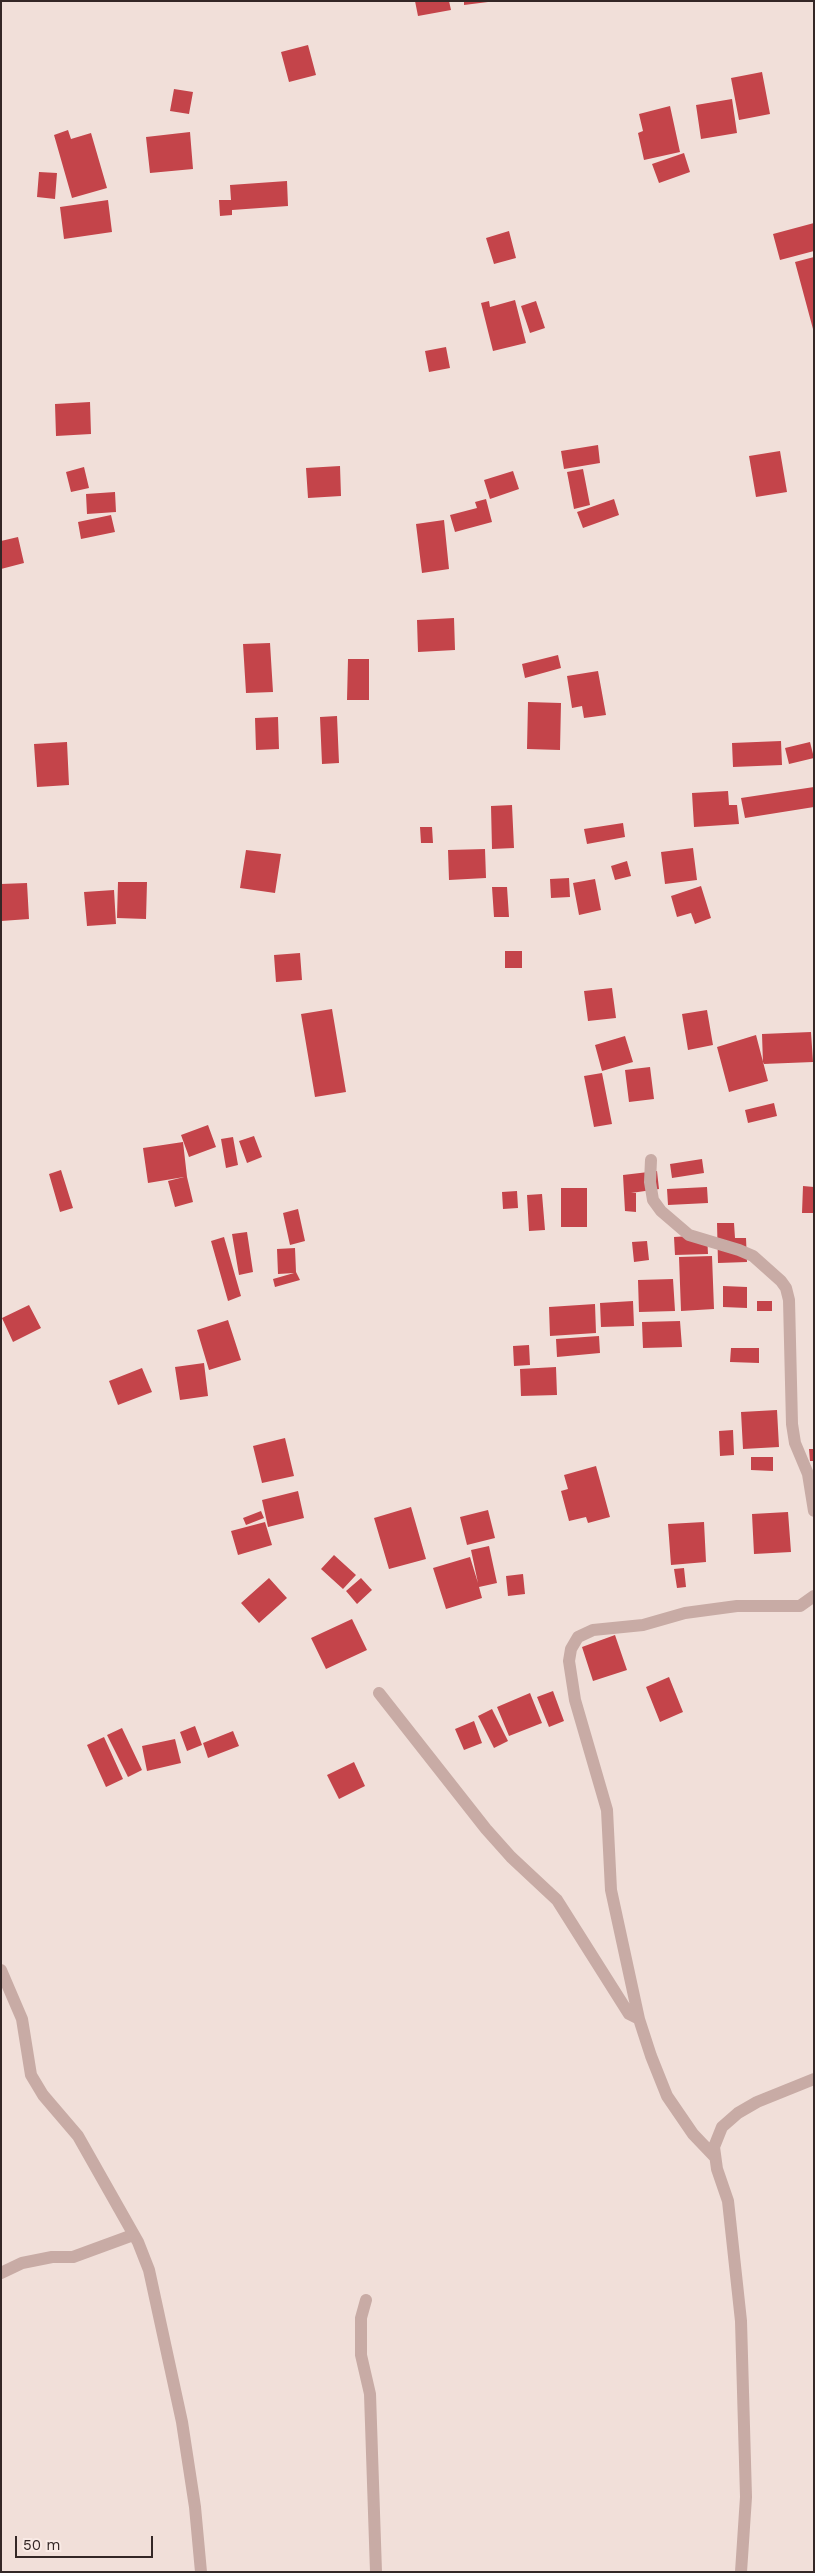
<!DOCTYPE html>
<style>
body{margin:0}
#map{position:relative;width:815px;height:2573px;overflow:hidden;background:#f1dfd9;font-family:"Work Sans",sans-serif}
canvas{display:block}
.frame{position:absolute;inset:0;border:2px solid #342726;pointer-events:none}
.scale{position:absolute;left:15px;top:2536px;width:138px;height:22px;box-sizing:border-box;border:2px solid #342726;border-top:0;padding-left:6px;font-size:15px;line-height:18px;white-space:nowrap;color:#342726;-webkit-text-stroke:4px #f9eae5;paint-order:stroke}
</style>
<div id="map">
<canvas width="815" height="2573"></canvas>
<div class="frame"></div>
<div class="scale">50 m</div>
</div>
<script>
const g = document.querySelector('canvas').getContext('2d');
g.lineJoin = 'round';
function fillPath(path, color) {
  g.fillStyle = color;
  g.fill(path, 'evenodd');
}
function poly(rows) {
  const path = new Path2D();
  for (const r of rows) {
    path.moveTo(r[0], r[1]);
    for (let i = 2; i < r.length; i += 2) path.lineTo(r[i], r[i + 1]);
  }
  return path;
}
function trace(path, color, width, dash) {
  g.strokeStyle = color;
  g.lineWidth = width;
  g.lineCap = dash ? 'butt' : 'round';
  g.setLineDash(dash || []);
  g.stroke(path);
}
const building = poly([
 [415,1,449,1,451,10,418,16],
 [464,1,488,1,488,2,464,5],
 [308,45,316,75,289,82,281,52],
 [762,72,770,114,739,120,731,78],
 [174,89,193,92,189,114,170,111],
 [732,99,737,133,701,139,696,105],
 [670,106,680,152,644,160,638,133,643,131,639,114],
 [68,130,71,139,91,133,107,188,72,198,54,135],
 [190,132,193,169,150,173,146,137],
 [684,153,690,172,659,183,652,164],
 [39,172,57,173,55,199,37,197],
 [287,181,288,206,232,210,232,215,220,216,219,200,231,200,230,185],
 [108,200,112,232,64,239,60,207],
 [814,223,814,251,780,260,773,234],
 [509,231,516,258,494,264,486,238],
 [814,257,814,329,813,329,795,262],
 [515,300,526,343,493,351,481,303,489,301,490,307],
 [536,301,545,328,530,333,521,306],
 [446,347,450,368,429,372,425,351],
 [90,402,91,434,56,436,55,404],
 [598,445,600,463,564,469,561,451],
 [780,451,787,492,756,497,749,456],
 [340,466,341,496,308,498,306,468],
 [84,467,89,488,71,492,66,472],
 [583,469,590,505,574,509,567,472],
 [513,471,519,489,490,499,484,480],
 [115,492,116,512,87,514,86,494],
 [486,499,492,522,455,532,450,515,477,508,475,502],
 [614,499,619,515,583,528,577,512],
 [111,515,115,532,81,539,78,522],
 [444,520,449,569,422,573,416,524],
 [18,537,24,563,1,569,1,541],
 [454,618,455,650,418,652,417,620],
 [270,643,273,692,246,693,243,644],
 [558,655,561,668,525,678,522,664],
 [348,659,369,659,369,700,347,700],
 [598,671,606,715,584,718,582,706,572,708,567,676],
 [528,702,561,703,560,750,527,749],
 [337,716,339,763,322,764,320,717],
 [278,717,279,749,256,750,255,718],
 [781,741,782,765,733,767,732,743],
 [67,742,69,785,37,787,34,744],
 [810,742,814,758,789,764,785,748],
 [814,787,814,807,745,818,741,798],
 [728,791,729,805,737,805,739,824,694,827,692,793],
 [512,805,514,848,492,849,491,806],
 [623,823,625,837,587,844,584,829],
 [420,827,432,827,433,843,421,843],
 [693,848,697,880,665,884,661,852],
 [485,849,486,878,449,880,448,850],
 [246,850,281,854,275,893,240,888],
 [627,861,631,876,615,880,611,866],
 [569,878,570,897,551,898,550,879],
 [595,879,601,910,579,915,573,883],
 [118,882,147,882,146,919,117,918],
 [27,883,29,919,1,921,1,884],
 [701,886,711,918,695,924,691,913,677,917,671,896],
 [492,887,507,887,509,917,494,917],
 [114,890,116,924,87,926,84,892],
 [505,951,522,951,522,968,505,968],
 [300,953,302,980,276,982,274,955],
 [612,988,616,1018,588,1021,584,991],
 [332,1009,346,1092,315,1097,301,1014],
 [707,1010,713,1045,688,1050,682,1014],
 [811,1032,813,1062,763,1064,762,1034],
 [756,1035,768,1081,729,1092,717,1047],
 [625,1036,633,1062,602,1071,595,1045],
 [650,1067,654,1099,629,1102,625,1070],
 [602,1073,612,1124,594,1127,584,1076],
 [774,1103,777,1116,748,1123,745,1110],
 [208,1125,216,1147,189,1157,181,1135],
 [254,1136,262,1157,247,1163,239,1141],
 [233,1137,238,1165,226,1168,221,1139],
 [183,1142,187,1177,193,1202,175,1207,168,1181,184,1177,148,1183,143,1148],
 [702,1159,704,1173,672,1178,670,1164],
 [61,1170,73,1208,60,1212,49,1174],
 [657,1171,659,1189,631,1193,636,1193,636,1212,625,1211,623,1175],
 [803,1186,814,1187,814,1213,802,1213],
 [707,1187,708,1203,668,1205,667,1189],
 [561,1188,587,1188,587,1227,561,1227],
 [517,1191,518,1208,503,1209,502,1192],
 [542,1194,545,1230,529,1231,527,1195],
 [298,1209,305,1241,290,1245,283,1213],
 [717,1223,734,1223,735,1238,746,1238,747,1262,718,1263],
 [247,1232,253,1272,239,1275,232,1234],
 [707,1235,708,1254,675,1255,674,1237],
 [224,1237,241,1296,228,1301,211,1241],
 [647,1241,649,1260,634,1262,632,1242],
 [295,1248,296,1272,300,1280,275,1287,273,1279,294,1273,278,1274,277,1249],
 [712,1256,714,1309,681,1311,679,1257],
 [673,1279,675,1311,639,1312,638,1280],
 [723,1286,747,1287,747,1308,723,1307],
 [633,1301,634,1326,601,1327,600,1303],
 [757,1301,772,1301,772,1311,757,1311],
 [595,1304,596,1333,550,1336,549,1307],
 [29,1305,41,1328,13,1342,2,1318],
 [228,1320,241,1360,209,1370,197,1330],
 [680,1321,682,1347,643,1348,642,1322],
 [599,1336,600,1353,557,1357,556,1339],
 [529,1345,530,1365,514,1366,513,1346],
 [731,1348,759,1348,759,1363,730,1362],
 [204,1363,208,1396,180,1400,175,1367],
 [556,1367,557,1395,521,1396,520,1369],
 [142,1368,152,1392,118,1405,109,1381],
 [777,1410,779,1447,743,1449,741,1412],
 [733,1430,734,1455,720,1456,719,1431],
 [285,1438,294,1476,262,1483,253,1446],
 [809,1449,814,1449,814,1461,810,1461],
 [751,1457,773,1457,773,1471,751,1470],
 [596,1466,610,1517,588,1523,586,1517,569,1521,561,1491,568,1489,564,1475],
 [298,1491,304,1518,268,1527,262,1500],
 [411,1507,426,1559,389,1569,374,1518],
 [488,1510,495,1538,467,1545,460,1517],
 [261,1511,264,1518,246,1525,243,1518],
 [788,1512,791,1552,754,1554,752,1514],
 [265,1522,272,1545,238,1555,231,1531],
 [704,1522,706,1562,671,1565,668,1524],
 [489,1546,497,1583,479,1587,482,1598,446,1609,433,1568,470,1557,478,1583,471,1550],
 [334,1555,356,1575,343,1589,321,1569],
 [684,1568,686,1587,677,1588,674,1569],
 [523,1574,525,1594,508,1596,506,1576],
 [269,1578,287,1598,259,1623,241,1603],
 [361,1578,372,1590,357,1604,346,1591],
 [352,1619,367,1650,326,1669,311,1638],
 [615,1635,627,1670,593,1681,582,1647],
 [669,1677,683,1712,660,1722,646,1687],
 [553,1691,564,1721,549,1727,537,1697],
 [530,1693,542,1723,509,1736,497,1707],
 [492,1709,508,1741,494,1748,478,1716],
 [474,1721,482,1743,464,1750,455,1729],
 [195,1726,202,1745,187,1751,180,1732],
 [122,1728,142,1770,128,1777,107,1735],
 [233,1731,239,1746,208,1758,203,1743],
 [104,1737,123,1779,106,1787,87,1745],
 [175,1739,181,1763,147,1771,142,1746],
 [354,1762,365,1786,339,1799,327,1775]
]);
const minor = poly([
 [651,1160,650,1182,653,1200,661,1211,689,1235,739,1250,753,1256,781,1281,786,1288,789,1300,792,1424,795,1443,808,1474,814,1511],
 [379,1693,486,1829,511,1857,557,1900,629,2014,639,2019],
 [1,1970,22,2019,31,2075,43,2095,78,2136,138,2242,149,2270,182,2422,195,2507,201,2572],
 [714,2156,693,2134,667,2096,651,2056,639,2019,611,1890,607,1810,575,1700,569,1661,571,1649,578,1637,593,1630,643,1625,685,1613,737,1606,800,1606,814,1596],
 [1,2273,22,2263,52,2257,73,2257,133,2235],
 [366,2300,361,2318,361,2355,370,2394,376,2572],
 [741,2572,746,2497,741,2321,728,2201,717,2169,714,2147,722,2127,738,2113,757,2102,814,2079]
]);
fillPath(building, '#c4444a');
trace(minor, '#c8aba5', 12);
</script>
